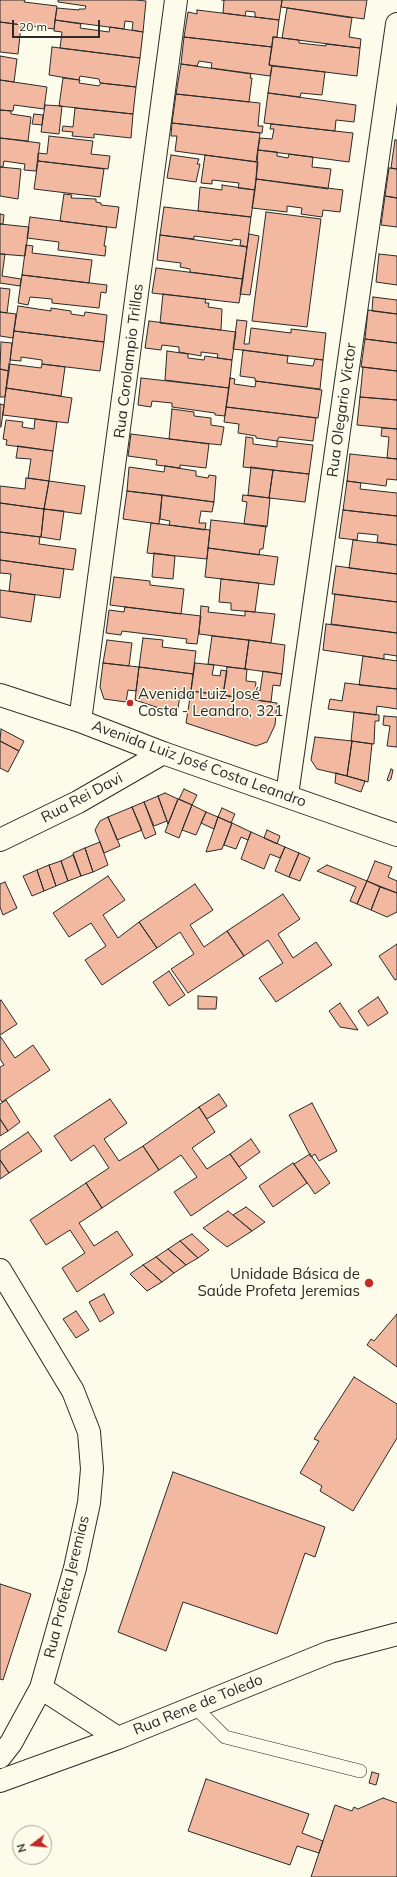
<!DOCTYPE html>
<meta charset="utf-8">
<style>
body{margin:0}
#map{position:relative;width:397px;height:1877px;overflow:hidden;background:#fdfbea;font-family:Mulish,sans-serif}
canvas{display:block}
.north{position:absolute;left:12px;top:1825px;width:40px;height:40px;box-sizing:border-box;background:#fdfbea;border:1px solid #a9a89e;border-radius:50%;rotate:254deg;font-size:11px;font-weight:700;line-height:16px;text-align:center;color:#2b2b2b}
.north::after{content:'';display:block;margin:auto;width:14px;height:18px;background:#c62828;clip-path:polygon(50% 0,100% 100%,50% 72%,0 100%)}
.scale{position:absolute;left:12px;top:20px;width:88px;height:18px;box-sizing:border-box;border:2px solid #2b2b2b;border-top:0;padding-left:5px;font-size:12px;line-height:14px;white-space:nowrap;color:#2b2b2b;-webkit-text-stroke:3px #fdfbea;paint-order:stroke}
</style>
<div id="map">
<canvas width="397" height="1877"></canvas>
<div class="north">N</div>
<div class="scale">20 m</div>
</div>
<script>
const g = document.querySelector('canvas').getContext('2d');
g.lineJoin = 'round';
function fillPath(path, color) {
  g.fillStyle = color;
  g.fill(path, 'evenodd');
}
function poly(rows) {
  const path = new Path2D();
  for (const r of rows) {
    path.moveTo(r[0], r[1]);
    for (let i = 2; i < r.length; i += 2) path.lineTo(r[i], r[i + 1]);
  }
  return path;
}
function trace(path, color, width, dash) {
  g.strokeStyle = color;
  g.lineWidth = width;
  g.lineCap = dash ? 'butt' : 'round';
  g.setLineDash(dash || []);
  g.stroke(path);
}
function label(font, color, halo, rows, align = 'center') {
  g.font = font + ' Mulish,sans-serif';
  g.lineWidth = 3;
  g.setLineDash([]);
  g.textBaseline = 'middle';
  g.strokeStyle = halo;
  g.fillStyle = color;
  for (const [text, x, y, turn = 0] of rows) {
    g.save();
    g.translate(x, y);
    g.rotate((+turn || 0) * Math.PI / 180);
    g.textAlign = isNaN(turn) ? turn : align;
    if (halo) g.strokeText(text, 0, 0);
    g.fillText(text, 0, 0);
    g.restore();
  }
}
const building = poly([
 [0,0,25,0,24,2,57,6,54,29,0,22,0,0],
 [136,0,146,1,143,32,132,30,133,22,125,21,124,29,55,20,57,8,79,10,79,9,85,9,86,6,58,2,58,0,136,0],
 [222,0,282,0,279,20,255,17,255,12,246,11,245,16,223,13,224,0,222,0],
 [282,0,367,0,364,19,281,7,282,0],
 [287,8,352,18,349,37,361,39,360,48,282,38,287,8],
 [197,10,279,20,277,37,273,37,272,47,184,37,188,12,197,14,197,10],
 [55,20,81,24,80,28,109,32,110,27,143,32,140,58,60,48,62,32,54,31,55,20],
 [0,22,21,25,18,54,0,52,0,22],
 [184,37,272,47,269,65,272,66,270,76,211,68,212,63,199,61,197,66,181,64,184,37],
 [273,37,299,40,299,43,326,46,326,44,360,48,357,76,269,65,273,37],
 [52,47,140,58,136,87,100,83,99,79,80,76,79,80,49,75,52,47],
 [0,56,17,59,14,82,0,80,0,56],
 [181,64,251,74,250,78,252,78,249,102,176,94,181,64],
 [272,66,325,72,322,95,301,93,300,97,268,93,272,66],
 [63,78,80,80,79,83,99,86,101,83,136,87,133,114,59,106,63,78],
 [0,80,47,87,44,109,14,105,13,111,0,110,0,80],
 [268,93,356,105,354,122,336,120,335,131,264,123,268,93],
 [176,94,260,103,258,126,263,126,262,133,172,123,176,94],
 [45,105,62,106,59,134,41,132,45,105],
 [75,108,133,114,131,138,94,134,94,138,72,136,73,132,62,131,63,126,73,127,75,108],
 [0,110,11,111,11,114,31,117,28,141,0,138,0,110],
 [34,114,43,115,42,125,32,124,34,114],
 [172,123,260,133,256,162,175,151,177,136,171,136,172,123],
 [271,124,353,133,349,162,258,150,260,138,272,139,274,129,270,129,271,124],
 [49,136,93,141,91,154,110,156,108,169,38,161,38,153,47,154,49,136],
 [0,138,40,143,36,171,24,170,25,164,4,161,3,167,0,167,0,138],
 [395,140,397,140,397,169,391,168,395,140],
 [258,150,277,152,277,156,288,158,289,154,313,157,312,167,331,169,328,189,256,179,258,150],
 [171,155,199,159,197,164,200,164,196,182,167,178,171,155],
 [205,155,258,162,255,190,238,188,239,183,212,180,212,184,201,183,205,155],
 [38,161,104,169,100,197,34,189,38,161],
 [0,167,21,169,18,199,0,196,0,167],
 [389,168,397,169,397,198,385,196,389,168],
 [256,179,343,190,340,212,323,210,322,217,301,214,302,208,287,206,287,212,252,208,256,179],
 [222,185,255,190,251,217,198,211,200,187,222,190,222,185],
 [64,194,72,195,71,198,96,199,96,202,101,203,101,205,119,207,116,228,60,221,64,194],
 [385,196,397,198,397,227,381,225,385,196],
 [164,207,251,217,247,247,240,245,241,240,233,239,232,241,194,236,194,239,160,235,164,207],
 [266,212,321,219,307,327,252,321,266,212],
 [0,214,4,215,3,224,0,224,0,214],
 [30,217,107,227,104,246,106,246,105,256,58,250,59,242,27,238,30,217],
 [0,224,29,227,25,256,0,254,0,224],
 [249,234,259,236,250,295,240,294,249,234],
 [160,235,247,247,243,279,190,272,190,269,180,267,181,263,157,260,160,235],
 [26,245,33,246,32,253,92,260,89,283,22,275,26,245],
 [0,254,5,254,2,276,21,279,20,286,0,283,0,254],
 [379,254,397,256,397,285,376,282,379,254],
 [156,268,243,279,239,303,152,293,156,268],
 [22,275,107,285,106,293,101,292,99,308,52,303,52,299,30,297,28,305,18,303,22,275],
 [0,288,10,289,7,313,0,312,0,288],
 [163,294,206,299,205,303,209,303,208,307,222,309,221,330,160,323,163,294],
 [373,297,397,300,397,314,372,311,373,297],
 [18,306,51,311,51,308,71,311,71,314,84,316,85,312,107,315,104,342,14,331,18,306],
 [368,310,397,314,397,343,365,339,368,310],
 [0,312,16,314,13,338,0,336,0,312],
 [237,320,247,321,244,344,249,344,251,328,291,333,291,329,326,333,323,360,233,349,237,320],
 [149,321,236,332,232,360,217,358,218,354,201,352,201,356,179,352,179,347,162,345,161,350,145,348,149,321],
 [14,331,104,342,100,371,42,364,42,360,21,357,21,361,10,360,14,331],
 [365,339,397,343,397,371,361,367,365,339],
 [1,342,12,343,9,371,0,369,1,342],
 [243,350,288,356,287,363,313,366,315,359,323,360,320,389,255,381,255,378,240,376,243,350],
 [167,351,188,354,188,358,204,360,205,356,232,360,229,388,165,380,167,351],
 [9,364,41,368,42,364,65,367,61,396,6,388,9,364],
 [363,367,397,371,397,400,360,397,363,367],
 [0,369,9,371,5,397,0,397,0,369],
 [141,378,229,388,225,416,215,415,215,413,172,407,172,403,152,401,151,407,138,405,141,378],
 [230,378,235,379,234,384,255,387,256,381,322,390,318,418,226,407,230,378],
 [6,388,72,398,68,423,3,415,6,388],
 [360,397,397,400,397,429,357,425,360,397],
 [0,404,4,405,1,427,0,427,0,404],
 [226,407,316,418,313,441,279,437,277,441,256,438,256,436,238,433,239,424,224,422,226,407],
 [172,409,194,412,194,416,211,418,211,425,224,427,221,445,169,439,172,409],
 [35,419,57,422,53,451,6,445,7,440,3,439,6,420,23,422,22,427,34,429,35,419],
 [382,428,397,429,397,459,387,458,389,437,381,436,382,428],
 [131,434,209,444,206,468,180,465,180,468,165,466,156,465,157,460,128,456,131,434],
 [246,437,253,438,253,444,277,447,277,441,313,445,309,474,243,467,246,437],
 [18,446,53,451,49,481,28,478,31,459,16,458,18,446],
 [350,454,397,459,397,480,387,479,386,486,347,481,350,454],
 [165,466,196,471,196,476,208,478,209,475,216,476,214,502,127,491,129,467,164,472,165,466],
 [251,467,273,470,269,498,248,495,251,467],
 [273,470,309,474,305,502,269,498,273,470],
 [26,478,49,481,44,509,0,503,0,486,25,489,26,478],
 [49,481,85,486,81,514,44,509,49,481],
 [347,481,361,483,360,489,397,493,397,516,343,510,347,481],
 [127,491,162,495,159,524,123,519,127,491],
 [162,495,214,502,212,512,201,511,199,523,206,523,205,530,169,525,170,521,160,519,162,495],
 [243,495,270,498,267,527,244,524,247,502,242,501,243,495],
 [0,503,44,509,41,537,0,532,0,503],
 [44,509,64,511,60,540,41,537,44,509],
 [343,510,397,516,397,545,377,542,378,535,358,533,357,540,339,538,343,510],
 [211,520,266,526,263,549,260,549,259,555,208,548,211,520],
 [151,523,210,530,207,559,147,553,151,523],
 [0,532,40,537,39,544,76,549,73,570,0,560,0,532],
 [353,540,397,545,397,574,349,568,353,540],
 [208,548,278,557,274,585,205,577,208,548],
 [154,553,175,556,173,579,152,577,154,553],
 [0,560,64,569,60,598,9,591,11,574,0,573,0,560],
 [336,566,397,574,397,602,332,594,336,566],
 [114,577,150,581,150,585,184,589,181,614,110,605,114,577],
 [221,579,259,583,255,612,231,610,231,603,219,602,221,579],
 [0,590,35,595,31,622,0,617,0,590],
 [335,594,397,602,397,633,331,624,335,594],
 [201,606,209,607,208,612,245,616,245,611,275,614,271,643,199,634,201,606],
 [125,607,201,616,197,644,186,643,187,639,122,631,121,635,106,633,109,610,124,612,125,607],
 [326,624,397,633,397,661,397,656,384,654,384,659,323,650,326,624],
 [212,636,249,640,245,669,208,664,212,636],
 [143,638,163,640,162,647,196,651,193,674,139,667,143,638],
 [107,640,132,643,129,666,103,663,107,640],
 [249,640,285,645,282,674,245,669,249,640],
 [363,656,397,661,397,689,359,685,363,656],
 [103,663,139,667,136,691,128,690,126,702,104,699,100,687,103,663],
 [195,663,214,665,212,675,220,676,221,670,227,671,223,695,191,691,195,663],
 [139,667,193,674,190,697,180,696,177,714,135,700,139,667],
 [227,667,247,669,246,681,256,682,255,690,260,691,263,671,282,674,280,686,273,685,271,702,223,695,227,667],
 [345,683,397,689,397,709,377,706,376,715,328,709,330,699,342,701,345,683],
 [191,691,277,703,275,725,267,742,256,746,186,723,191,691],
 [354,712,379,715,379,721,375,721,374,744,351,741,354,712],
 [384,716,397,717,397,747,387,746,390,726,383,725,384,716],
 [1,729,24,741,19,751,0,741,1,729],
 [315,737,352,741,347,776,317,769,311,760,315,737],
 [0,741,19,751,8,772,0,768,0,741],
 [352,741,372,744,368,782,347,776,352,741],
 [391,769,393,770,391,779,389,781,387,780,391,769],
 [336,773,365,781,361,792,335,783,336,773],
 [184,789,197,795,192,805,179,799,184,789],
 [165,793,178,799,168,824,158,796,165,793],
 [158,796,167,821,154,826,144,802,158,796],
 [178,799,192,805,179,838,165,832,178,799],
 [144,802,156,834,145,839,132,807,144,802],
 [192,805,206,812,196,835,182,830,192,805],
 [132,807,142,830,117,840,108,817,132,807],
 [222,808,235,814,231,823,218,817,222,808],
 [206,812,218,817,214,829,201,823,206,812],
 [108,817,120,846,104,853,95,830,100,821,108,817],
 [218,817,232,823,222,849,206,852,218,817],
 [232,823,251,832,248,840,241,837,236,849,224,845,232,823],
 [267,830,280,836,277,844,264,838,267,830],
 [251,832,285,847,280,858,270,854,264,869,241,859,251,832],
 [100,842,108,865,93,872,85,848,100,842],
 [285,847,299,853,289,877,275,871,285,847],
 [85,848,93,872,81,876,73,853,85,848],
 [299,853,310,858,300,881,289,877,299,853],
 [73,855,81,876,68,881,61,861,73,855],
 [61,861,68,881,56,886,49,865,61,861],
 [375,861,392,867,388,877,397,881,397,893,367,881,375,861],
 [49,865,56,886,44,891,37,870,49,865],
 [327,865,367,881,357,904,350,901,356,887,317,871,327,865],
 [37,870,44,891,32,896,23,876,37,870],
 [108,876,125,900,103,915,118,938,139,922,157,948,102,985,85,960,106,946,91,923,69,937,53,913,108,876],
 [367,881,380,887,371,910,357,904,367,881],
 [5,882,17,908,3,915,0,907,0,884,5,882],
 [195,884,213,910,190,925,204,947,227,931,244,956,188,993,171,969,194,954,180,932,157,948,139,922,195,884],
 [380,887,397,893,397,912,387,917,371,910,380,887],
 [283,894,300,919,278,934,293,958,316,942,332,965,276,1002,259,978,283,963,268,940,244,956,227,931,283,894],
 [397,944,397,979,395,980,379,956,397,944],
 [169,971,185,995,169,1006,153,982,169,971],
 [198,996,217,997,216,1009,198,1009,198,996],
 [378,997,388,1013,368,1026,358,1011,378,997],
 [1,1000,17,1024,0,1035,0,1001,1,1000],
 [340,1003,358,1030,340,1027,329,1011,340,1003],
 [0,1036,15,1058,33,1045,50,1070,2,1102,0,1099,0,1067,4,1065,0,1059,0,1036],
 [219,1094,227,1106,207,1119,199,1107,219,1094],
 [110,1099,127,1123,104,1139,119,1161,143,1146,159,1170,102,1208,86,1183,109,1168,94,1145,71,1161,54,1136,110,1099],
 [6,1100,20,1122,8,1131,0,1119,0,1104,6,1100],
 [312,1103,337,1151,319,1161,315,1154,311,1157,289,1115,312,1103],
 [199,1107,215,1132,192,1148,207,1169,230,1154,247,1178,191,1216,174,1192,197,1177,181,1155,159,1170,143,1146,199,1107],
 [0,1119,8,1131,0,1136,0,1119],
 [28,1132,42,1151,9,1173,0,1160,0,1151,28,1132],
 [251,1139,260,1152,239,1167,230,1154,251,1139],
 [310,1154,330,1183,315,1194,294,1164,310,1154],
 [0,1160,9,1173,0,1179,0,1160],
 [293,1163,307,1183,273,1207,259,1186,293,1163],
 [86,1183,102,1208,79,1223,94,1246,117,1231,133,1255,77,1292,62,1268,85,1253,70,1230,46,1245,30,1220,86,1183],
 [246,1207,265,1222,252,1231,233,1215,246,1207],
 [228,1211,252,1231,227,1247,203,1228,228,1211],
 [192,1234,209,1250,198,1258,180,1241,192,1234],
 [180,1241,198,1258,186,1265,168,1249,180,1241],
 [168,1249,186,1265,174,1273,156,1257,168,1249],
 [156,1257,174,1273,162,1282,143,1265,156,1257],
 [143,1265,162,1282,147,1291,130,1274,143,1265],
 [104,1294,114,1313,100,1322,89,1302,104,1294],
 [76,1311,89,1330,76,1338,63,1319,76,1311],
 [397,1314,397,1367,367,1345,371,1339,374,1341,397,1314],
 [354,1377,397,1404,397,1438,353,1511,320,1491,322,1486,300,1473,319,1441,314,1439,354,1377],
 [173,1472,325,1527,315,1557,305,1553,277,1634,183,1602,166,1651,118,1632,173,1472],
 [0,1584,31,1594,3,1680,0,1679,0,1584],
 [372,1772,379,1774,376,1785,369,1783,372,1772],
 [206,1779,309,1814,302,1833,323,1841,319,1853,297,1846,290,1865,188,1831,206,1779],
 [383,1798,397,1803,397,1877,311,1877,335,1805,352,1811,354,1807,358,1809,383,1798]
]);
const lane = poly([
 [194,1706,225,1737,360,1771]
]);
const street = poly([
 [0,695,80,721,163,753,397,835],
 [80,721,176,0],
 [287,795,397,24],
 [0,840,78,802,163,753],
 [0,1270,73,1391,89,1432,92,1469,89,1503,75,1568,41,1688,11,1743,0,1757],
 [41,1688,118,1738],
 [0,1781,118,1738,330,1652,397,1634]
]);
const markers = [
 [130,703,4,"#c62828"],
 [369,1283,5,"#c62828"]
];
const streetNames = [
 ["Rua Corolampio Trillas",129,361,-83],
 ["Rua Olegario Victor",342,410,-82],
 ["Avenida Luiz José Costa Leandro",199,764,20],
 ["Rua Rei Davi",82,798,-28],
 ["Rua Profeta Jeremias",67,1587,-76],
 ["Rua Rene de Toledo",198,1705,-22]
];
const poiNames = [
 ["Avenida Luiz José",138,694],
 ["Costa - Leandro, 321",138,711],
 ["Unidade Básica de",360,1274,"right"],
 ["Saúde Profeta Jeremias",360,1291,"right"]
];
fillPath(building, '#f2b8a0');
trace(building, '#2b2b2b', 1);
trace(lane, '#2b2b2b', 14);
trace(street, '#2b2b2b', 24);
trace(lane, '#fdfbea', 13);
trace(street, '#fdfbea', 22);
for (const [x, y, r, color] of markers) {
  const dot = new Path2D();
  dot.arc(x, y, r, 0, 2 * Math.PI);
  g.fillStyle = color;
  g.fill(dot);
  trace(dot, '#fdfbea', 1.5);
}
label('15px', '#2b2b2b', '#fdfbea', streetNames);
label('15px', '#2b2b2b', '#fdfbea', poiNames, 'left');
</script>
